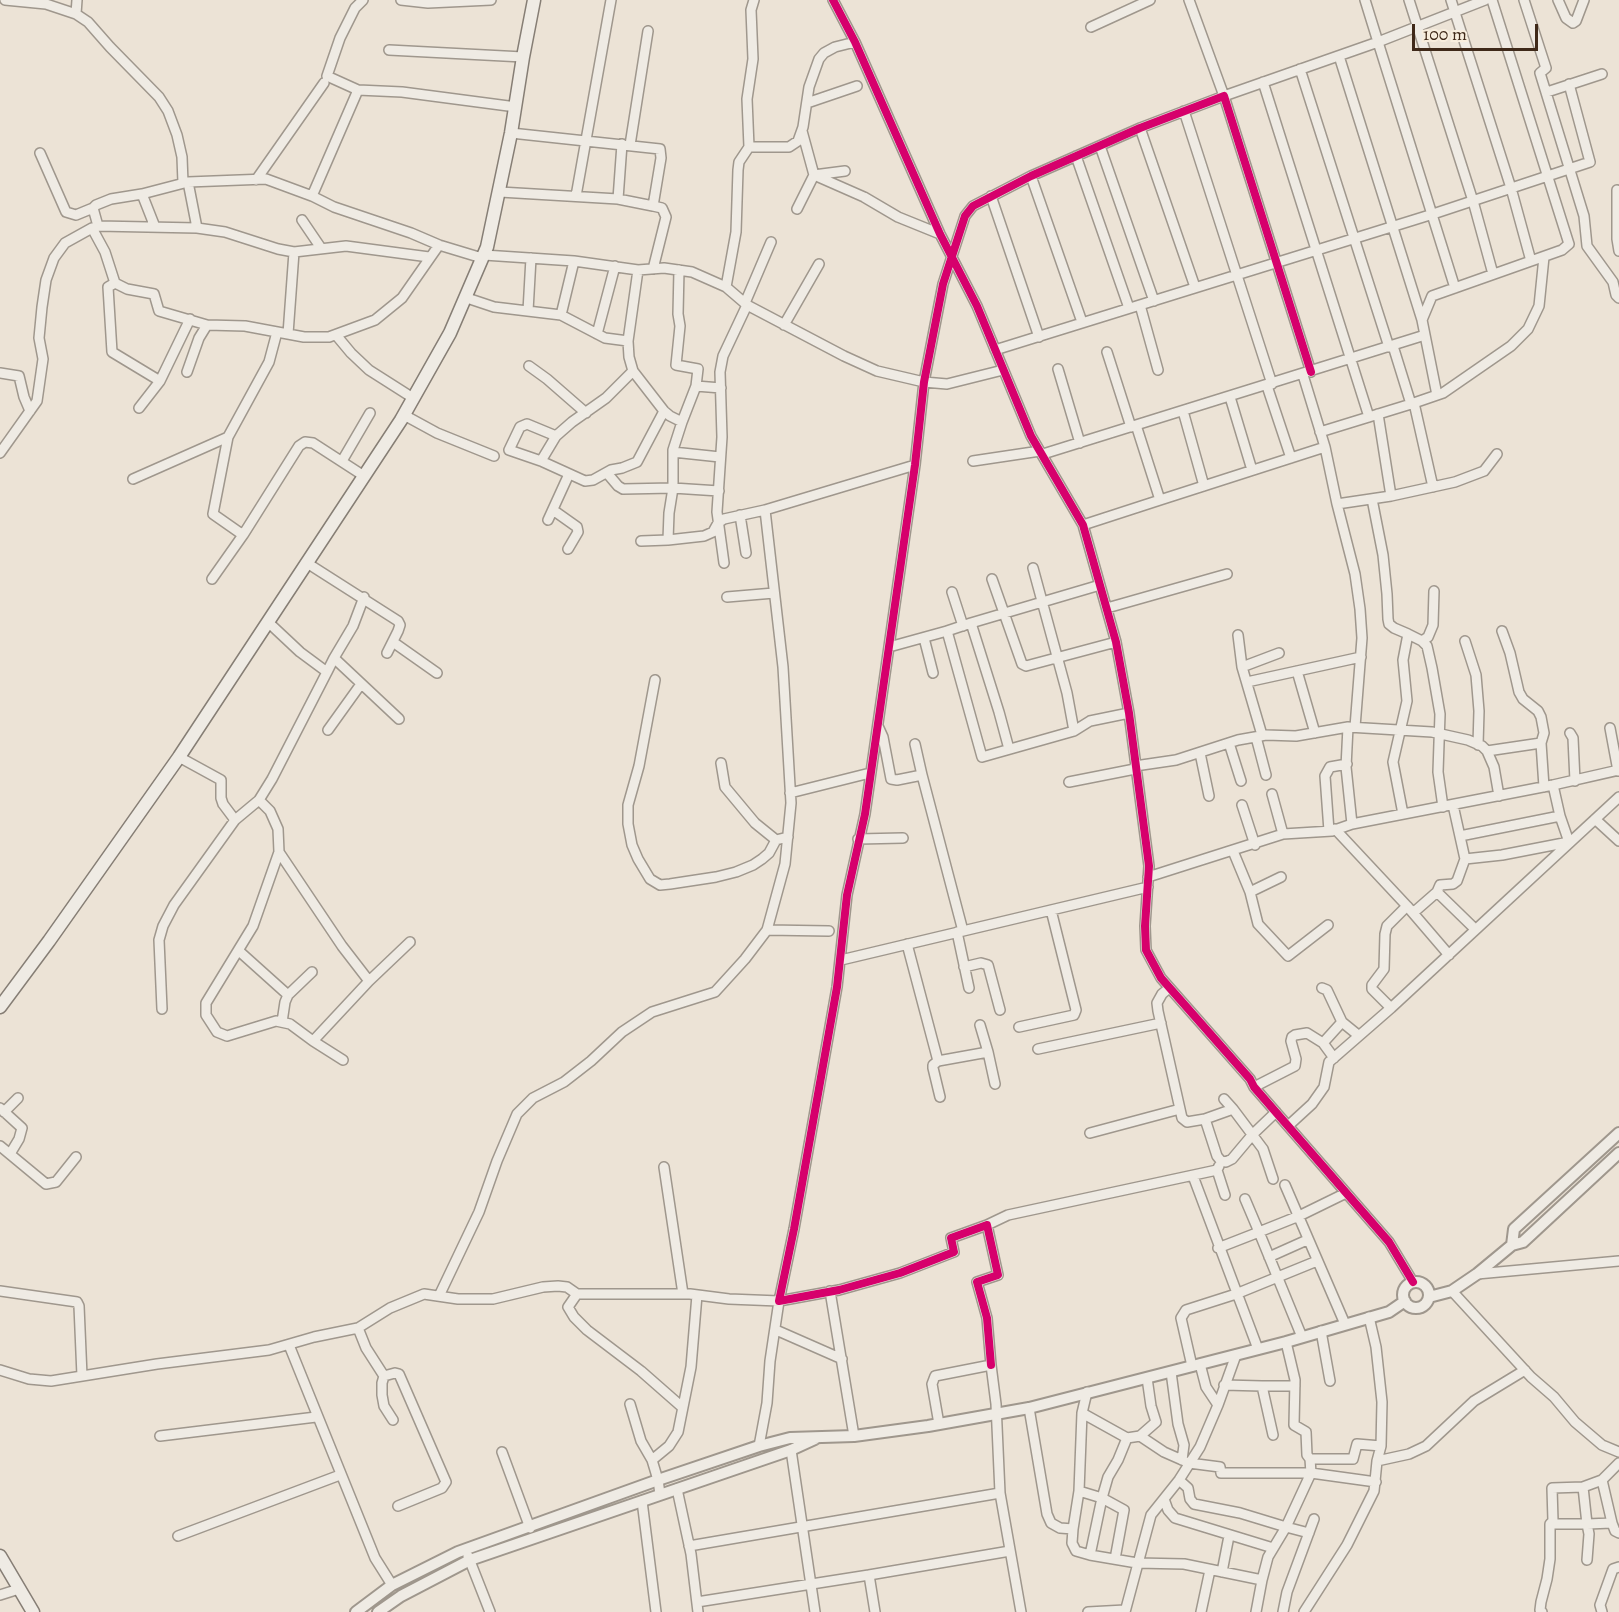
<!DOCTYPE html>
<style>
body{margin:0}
#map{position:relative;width:1619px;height:1612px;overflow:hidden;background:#ece3d6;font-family:Alegreya,serif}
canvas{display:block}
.scale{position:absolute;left:1412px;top:24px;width:126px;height:27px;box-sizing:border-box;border:3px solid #3f2919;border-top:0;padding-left:8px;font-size:18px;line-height:21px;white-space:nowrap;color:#3f2919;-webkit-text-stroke:4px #f8eede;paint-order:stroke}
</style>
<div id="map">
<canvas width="1619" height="1612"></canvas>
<div class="scale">100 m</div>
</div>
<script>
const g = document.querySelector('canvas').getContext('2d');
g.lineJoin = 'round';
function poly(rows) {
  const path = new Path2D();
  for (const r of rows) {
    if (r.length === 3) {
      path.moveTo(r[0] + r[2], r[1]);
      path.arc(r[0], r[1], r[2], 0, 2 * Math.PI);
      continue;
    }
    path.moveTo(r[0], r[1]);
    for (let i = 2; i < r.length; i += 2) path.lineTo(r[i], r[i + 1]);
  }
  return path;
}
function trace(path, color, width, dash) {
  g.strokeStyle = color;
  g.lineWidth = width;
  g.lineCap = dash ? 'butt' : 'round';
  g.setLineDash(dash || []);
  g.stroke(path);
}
const minor = poly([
 [5,0,46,4,76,14],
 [77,0,76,14,88,22,110,47,159,97,168,111,177,135,182,157,183,183],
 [401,0,428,3,491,0],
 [754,0,751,10,753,59,747,99,749,147,789,147,798,141,803,127,809,87,819,59,824,53,835,47,855,42],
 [833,0,855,42,940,234,977,306,1031,436,1083,525,1116,642,1129,713,1149,866,1145,926,1146,950,1161,978,1250,1079,1254,1087,1389,1242,1413,1282],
 [1189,0,1224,96,1378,42,1455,288],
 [1365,0,1378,42,1485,0],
 [1409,0,1473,201,1493,274],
 [1492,0,1569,244,1562,250,1531,261],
 [1524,0,1546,68,1540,73,1584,216,1587,246,1613,282,1616,295,1619,298],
 [1558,0,1566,18,1573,23,1576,21,1584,0],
 [1091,27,1150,0],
 [389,50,523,57],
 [1339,56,1422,320,1437,395],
 [1300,69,1389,347],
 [1263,82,1369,417],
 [358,90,327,76,340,38,355,8,363,0],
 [1547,92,1602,74],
 [807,103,857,86],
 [1184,111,1272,384],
 [1140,128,1195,287],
 [802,131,814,175,864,197,898,217,940,234],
 [630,145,648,31],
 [1100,146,1154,301],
 [40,153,66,212,76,215,93,208,98,226,92,228],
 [1076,156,1129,308],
 [1031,176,1082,322],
 [256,180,324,83],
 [188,182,197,228,225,232,278,249,294,252,346,246,429,257],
 [1617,190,1617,239,1619,251],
 [500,192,618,199,653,206,661,158,660,149,511,133],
 [312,196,358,90,402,92,516,107],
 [576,196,611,0],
 [991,196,1039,337],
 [618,199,622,144],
 [93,208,96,205,111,199,142,194],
 [797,209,814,175,845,171],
 [302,220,321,248],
 [98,226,197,228],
 [155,227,142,194,188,182,266,179,312,196,334,207,411,233,439,245],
 [484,255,574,261,638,270,664,268,692,272,726,287,747,305,844,356,877,371,924,382,947,384,1003,370],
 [653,269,666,217,662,208,653,206],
 [638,270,628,341,629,357,633,371,664,411,670,416,682,422,673,450,673,488,669,513,668,540,704,536,713,532,718,523,724,519,765,510],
 [679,270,678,314,680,326,676,365,698,369,696,386],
 [115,283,108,287,112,352,160,381],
 [726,287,736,232,738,170,739,162,749,147],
 [467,298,494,307,561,315,605,338,628,341],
 [745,303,771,242],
 [1140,305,1158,370],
 [528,311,531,258],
 [561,315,574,261],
 [1422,320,1432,296,1531,261,1511,188,1451,0],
 [784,325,819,264],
 [288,334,294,252],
 [597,334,615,266],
 [336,335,351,353,369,370,413,398],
 [995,350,1433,214,1590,162,1569,84],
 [1107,352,1131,427],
 [529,366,547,379,586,413],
 [1058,369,1080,443],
 [633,371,606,398,572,422,556,436,541,461,585,481,593,480,611,470,622,468,637,462,664,411],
 [187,372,199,338,207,325],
 [0,373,19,376,24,397,30,411],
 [1267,386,1291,458],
 [1230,397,1252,470],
 [1414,403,1433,487],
 [1411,404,1443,393,1511,346,1528,329,1539,306,1544,257],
 [139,408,160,381,190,319],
 [1183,411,1204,486],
 [404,415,437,433,494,456],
 [682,422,696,386,721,388],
 [1320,432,1411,404,1393,346],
 [228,437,213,514,243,535],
 [1325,447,1337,504,1391,496,1378,414],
 [673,452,720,457],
 [0,453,37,401,43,359,39,338,42,307,46,280,54,258,65,243,92,228,105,252,115,283,127,289,154,294,159,311,207,325,245,326,304,337,329,337,375,320,402,298,439,245,482,258],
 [1043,454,1425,335],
 [342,461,370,413],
 [541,461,509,450,520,427,527,424,556,436],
 [973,461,1040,451],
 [607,473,618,486,623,489,673,488,719,491],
 [133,479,228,437,269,362,277,332],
 [1391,496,1455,482,1484,471,1497,454],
 [1372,499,1383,555,1387,594,1388,619,1389,624,1394,628,1408,634,1403,660,1407,701,1393,762,1403,814],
 [1160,500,1325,447,1303,375],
 [1337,504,1355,574,1360,609,1362,638,1355,727],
 [553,510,577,527,578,532,568,549],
 [740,515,746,553],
 [548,520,569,474],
 [1083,525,1160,500,1136,425],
 [641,541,668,540],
 [307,563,398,621,400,625,398,631,387,653],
 [724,563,717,512,722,437,720,372,723,356,747,305],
 [1033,568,1067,693,1074,731,1090,721,1129,713],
 [212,579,243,535,299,446,305,442,313,443,364,476],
 [992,579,1022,664,1026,666,1116,642],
 [952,592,963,626],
 [727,597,774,593],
 [1107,608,1227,574],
 [971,623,1100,585],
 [947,631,971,623,999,712,1009,749],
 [1502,631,1510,653,1519,692,1523,699,1538,711,1541,717,1544,733,1541,743],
 [1408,634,1422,641,1427,646,1432,668,1440,714,1438,772,1443,807],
 [1238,635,1242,667],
 [924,638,933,673],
 [1422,641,1428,637,1433,625,1434,591],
 [1465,641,1476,675,1479,711,1478,745],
 [393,642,437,673],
 [889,647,947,631,982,757,1074,731],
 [334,658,353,626,364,597],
 [1297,671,1315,733],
 [327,672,334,658,399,719],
 [655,680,639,766,628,805,628,824,632,845,638,859,650,879,660,885,670,884,716,877,736,872,753,865,762,859,769,853,776,840,788,837],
 [1247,682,1361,657],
 [878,726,883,737,891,779,897,780,922,775,963,931,1148,887],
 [1348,727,1346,767,1352,824],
 [1610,728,1618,771],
 [328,730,361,684],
 [1570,733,1573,738,1575,781],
 [1262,735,1242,667,1279,653],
 [1256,737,1266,775],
 [1229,743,1241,781],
 [915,744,922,775],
 [1487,751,1541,743,1544,787],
 [1200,753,1209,796],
 [721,763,725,787,755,823,776,840],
 [1135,766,1176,760,1238,740,1266,735,1296,736,1348,727,1432,732,1468,740,1482,746,1487,751,1494,767,1499,796],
 [1069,782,1135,769],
 [790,793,870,773],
 [1272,794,1283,834],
 [259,800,272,779,327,672,300,652,268,622],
 [1242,805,1255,845],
 [1453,805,1465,859,1502,855,1569,842,1560,816,1553,785],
 [1595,819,1619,841],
 [235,820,259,800,270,811,278,829,279,852,253,926,206,1003,206,1015,217,1032,227,1036,276,1021,290,1024,313,1041,369,981,410,942],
 [1335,829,1407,906,1449,955],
 [1329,831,1325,776,1330,767,1347,764],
 [1460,836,1560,816],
 [858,839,903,838],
 [1233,851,1250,892,1258,924,1288,956,1328,925],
 [279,852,342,946,369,981],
 [1148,877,1283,834,1332,831,1352,824,1553,785,1619,770],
 [1250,892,1281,877],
 [1437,892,1440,885,1453,884,1457,881,1465,859],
 [1413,913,1437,892,1475,929],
 [767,930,829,931],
 [957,932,969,988],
 [907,944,938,1061,988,1052,980,1025],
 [239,951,288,995],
 [841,960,963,931],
 [964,967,981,963,988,965,1000,1010],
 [1169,988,1162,994,1157,1003,1158,1011,1182,1118,1187,1122,1205,1119],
 [1322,988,1327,990,1342,1022],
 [1391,1008,1372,989,1372,985,1384,969,1385,934,1387,926,1407,906],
 [162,1009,159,940,163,926,174,905,235,820,223,804,221,798,221,780,179,757],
 [282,1022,285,1002,288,995,312,972],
 [1019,1027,1074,1015,1076,1010,1051,910],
 [313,1041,343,1060],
 [1038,1049,1161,1023],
 [988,1052,995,1084],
 [1334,1058,1323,1043,1342,1022,1358,1035],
 [938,1061,933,1065,933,1068,940,1097],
 [1254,1087,1295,1066,1296,1059,1291,1041,1292,1037,1295,1035,1307,1033,1323,1043],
 [1224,1099,1233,1109,1205,1119,1217,1156,1221,1161,1226,1162,1232,1159,1253,1134,1276,1112],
 [0,1108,22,1128,19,1139,10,1154],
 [1233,1109,1263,1149,1273,1179],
 [4,1112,18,1098],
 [1288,1126,1312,1104,1324,1087,1329,1062,1391,1008,1619,797],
 [1090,1133,1180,1109],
 [0,1146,46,1184,56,1182,76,1157],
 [1219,1166,1217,1170,1225,1195],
 [664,1167,683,1294],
 [1193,1176,1258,1349],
 [1285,1185,1345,1324],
 [987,1225,1008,1215,1217,1170],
 [1218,1248,1259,1232,1245,1199],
 [1269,1257,1307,1240],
 [1477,1274,1619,1261],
 [0,1291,77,1302,79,1306,82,1376],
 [830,1291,854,1436],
 [1452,1291,1531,1377,1554,1397,1575,1422,1602,1445,1619,1452],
 [577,1294,568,1307,574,1317,587,1330,641,1371,682,1407],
 [439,1296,479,1212,497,1161,517,1114,533,1098,564,1082,591,1061,622,1032,652,1012,715,992,745,959,767,930,785,864,791,803,783,667,765,510,915,465],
 [776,1330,842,1359],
 [1321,1331,1330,1381],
 [1302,1337,1259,1232,1299,1216,1346,1193],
 [289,1345,375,1558,392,1585],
 [1200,1364,1206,1387,1218,1405],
 [991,1365,987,1318,977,1282,998,1275,987,1225,951,1238,954,1252,900,1273,839,1290,779,1301,794,1229,837,987,847,895,865,814,915,465,924,382,943,284,965,216,973,206,1031,176,1140,128,1224,96,1311,372],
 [1192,1366,1181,1318,1186,1310,1236,1294,1317,1261],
 [0,1370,29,1379,51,1381,157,1364,269,1350,314,1337,358,1328],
 [1171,1372,1178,1424,1184,1445,1182,1460],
 [384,1376,395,1373,399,1374,446,1482,442,1488,398,1506],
 [1224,1385,1262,1386],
 [630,1404,641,1441,652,1460],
 [1029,1408,1047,1514,1051,1523,1060,1528,1073,1529,1072,1543,1076,1551,1090,1555,1137,1563,1184,1564,1262,1580],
 [1082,1413,1127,1438,1140,1436,1164,1452,1189,1463,1220,1467,1221,1473,1311,1473,1310,1459,1307,1455,1306,1432,1294,1425,1295,1380,1286,1342],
 [393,1420,384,1406,382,1395,382,1383,384,1376,366,1348,358,1328,390,1308,424,1294,458,1299,493,1299,543,1287,558,1286,567,1287,577,1294,690,1294,729,1299,779,1301,770,1361,767,1403,759,1446],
 [1273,1435,1262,1386,1295,1386],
 [160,1436,316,1417],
 [1140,1436,1156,1422,1151,1406,1147,1378],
 [791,1450,815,1612],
 [502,1452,530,1528],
 [1310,1459,1353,1459,1357,1444,1381,1446],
 [1377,1461,1409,1454,1426,1446,1474,1401,1525,1370],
 [1619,1463,1602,1480,1612,1523,1615,1531,1619,1533],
 [1179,1480,1188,1488,1190,1499,1194,1504,1240,1513,1286,1527,1268,1557,1262,1580,1256,1612],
 [677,1489,691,1554,698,1612],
 [1079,1491,1102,1498,1108,1477,1118,1460,1127,1438],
 [1000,1493,1021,1612],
 [660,1494,658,1480,652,1460,669,1446,678,1432,691,1367,697,1295],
 [1164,1499,1168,1510,1175,1518,1273,1548],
 [642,1501,656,1612],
 [1550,1524,1587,1524,1583,1487],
 [1073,1529,1079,1491,1082,1413,1087,1392],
 [1309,1533,1286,1527,1311,1473,1376,1482],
 [178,1536,340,1475],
 [689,1546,1000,1493,996,1404,991,1365,935,1376,932,1384,939,1424],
 [1090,1555,1102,1498,1124,1510,1115,1559],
 [468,1556,490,1612],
 [1587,1560,1589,1534,1587,1524,1612,1523],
 [1222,1572,1229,1536],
 [869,1575,1010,1551],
 [0,1595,19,1589],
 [697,1602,869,1575,875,1612],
 [1088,1612,1125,1610],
 [1125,1612,1151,1515,1179,1480,1200,1447,1218,1405,1236,1355],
 [1201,1612,1210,1570],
 [1283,1612,1287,1592,1314,1519],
 [1304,1612,1347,1545,1374,1491,1377,1461,1381,1446,1382,1402,1376,1347,1369,1317],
 [1542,1612,1540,1610,1541,1602,1547,1579,1550,1559,1550,1524,1553,1521,1552,1488,1583,1487,1602,1480],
 [1602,1612,1600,1605,1613,1569,1619,1567]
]);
const tertiary = poly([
 [1512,1245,1514,1229,1619,1133],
 [1416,1295,13],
 [1429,1297,1452,1291,1477,1274,1512,1245,1523,1242,1619,1153],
 [356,1612,392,1585,458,1552,658,1480,759,1446,790,1438,854,1436,928,1426,1029,1408,1286,1342,1389,1312,1405,1301],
 [378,1612,401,1596,470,1560,791,1450,815,1439]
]);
const secondary = poly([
 [0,1007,49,941,179,757,401,420,450,333,487,247,511,133,523,57,534,0],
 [0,1556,33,1612]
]);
const cycleway = poly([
 [833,0,855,42,940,234,977,306,1031,436,1083,525,1116,642,1129,713,1149,866,1145,926,1146,950,1161,978,1250,1079,1254,1087,1389,1242,1413,1282],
 [991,1365,987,1318,977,1282,998,1275,987,1225,951,1238,954,1252,900,1273,839,1290,779,1301,794,1229,837,987,847,895,865,814,915,465,924,382,943,284,965,216,973,206,1031,176,1140,128,1224,96,1311,372]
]);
trace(minor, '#9f978d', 12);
trace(tertiary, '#9f978d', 14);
trace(secondary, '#867e75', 15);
trace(minor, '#efebe4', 9);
trace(tertiary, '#efebe4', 10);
trace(secondary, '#efebe4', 12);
trace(cycleway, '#d6006c', 8);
</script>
